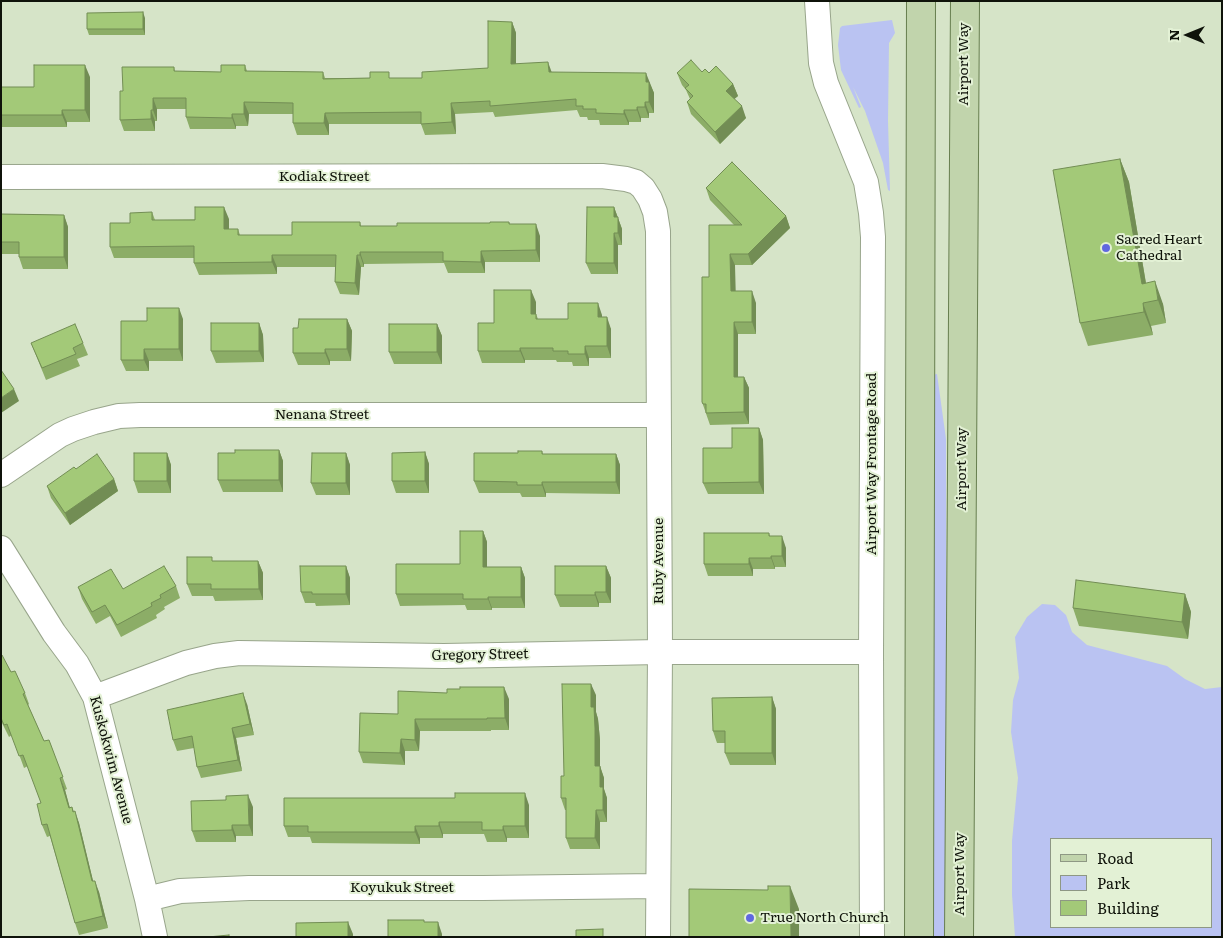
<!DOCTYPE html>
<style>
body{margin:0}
#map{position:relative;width:1223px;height:938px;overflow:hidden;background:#d6e4c8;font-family:Literata,serif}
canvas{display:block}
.frame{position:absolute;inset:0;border:2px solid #0f130a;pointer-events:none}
.legend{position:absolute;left:1050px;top:838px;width:162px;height:90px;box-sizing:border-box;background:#e3f1d5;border:1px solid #8e9884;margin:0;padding:6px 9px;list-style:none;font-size:15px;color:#0f130a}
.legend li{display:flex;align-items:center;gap:10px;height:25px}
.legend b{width:25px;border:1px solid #8e9884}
.north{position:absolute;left:1163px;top:10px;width:50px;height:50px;-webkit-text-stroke:4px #e3f1d5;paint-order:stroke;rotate:270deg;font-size:14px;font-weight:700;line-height:20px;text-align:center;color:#0f130a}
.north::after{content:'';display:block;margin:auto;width:18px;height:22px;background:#0f130a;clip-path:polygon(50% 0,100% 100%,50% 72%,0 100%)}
</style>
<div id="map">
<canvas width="1223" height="938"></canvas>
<div class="frame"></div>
<ul class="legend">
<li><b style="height:6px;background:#c1d4ac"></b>Road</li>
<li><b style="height:14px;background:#bac3f2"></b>Park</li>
<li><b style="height:14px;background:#a3c978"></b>Building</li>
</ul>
<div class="north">N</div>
</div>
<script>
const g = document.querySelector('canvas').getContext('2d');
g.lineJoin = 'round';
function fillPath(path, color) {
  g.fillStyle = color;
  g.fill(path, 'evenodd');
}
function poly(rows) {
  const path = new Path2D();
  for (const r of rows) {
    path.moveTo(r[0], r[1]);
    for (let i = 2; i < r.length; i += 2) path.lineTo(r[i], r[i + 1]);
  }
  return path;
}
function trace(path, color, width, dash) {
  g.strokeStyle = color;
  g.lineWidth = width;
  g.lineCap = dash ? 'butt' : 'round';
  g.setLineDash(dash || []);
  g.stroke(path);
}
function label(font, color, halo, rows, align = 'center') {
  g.font = font + ' Literata,serif';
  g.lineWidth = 4;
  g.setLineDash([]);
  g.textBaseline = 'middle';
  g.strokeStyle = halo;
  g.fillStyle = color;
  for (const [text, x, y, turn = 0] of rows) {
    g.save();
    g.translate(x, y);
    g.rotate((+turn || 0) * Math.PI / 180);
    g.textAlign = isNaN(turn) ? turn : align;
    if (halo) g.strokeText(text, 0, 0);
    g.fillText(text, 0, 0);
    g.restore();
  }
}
const green = poly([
 [892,20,895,33,889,43,888,121,890,191,888,190,883,163,865,111,853,87,861,107,859,108,841,70,838,45,840,28,842,26],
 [937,374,946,439,947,937,931,937,932,375],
 [1042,604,1055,605,1066,615,1072,632,1087,645,1167,666,1185,679,1205,689,1222,687,1222,937,1015,937,1012,895,1012,841,1018,778,1011,732,1013,700,1019,678,1015,637,1027,617],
 [1052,839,1212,839,1212,927,1052,927]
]);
const minor = poly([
 [817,1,821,63,826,83,866,182,871,213,873,237,871,652,872,937],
 [1,177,602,176,626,179,636,182,643,188,650,199,655,212,658,231,660,652,658,937],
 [1,475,60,435,73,429,94,422,119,416,140,415,658,415],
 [1,548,54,633,77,664,95,697,147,899,155,937],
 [95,697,186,663,215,656,239,653,444,656,660,652,871,652],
 [147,899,180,891,249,888,483,888,658,886]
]);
const primary = poly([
 [919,937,921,1],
 [959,937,965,1]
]);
const wall = poly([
 [145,18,145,35,89,35,87,29],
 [512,22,516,33,516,64,551,72,649,82,654,93,654,113,649,113,649,118,641,118,641,122,629,122,629,125,600,125,599,120,588,120,587,117,580,117,577,110,495,117,493,112,455,114,456,134,425,135,421,124,329,124,329,135,297,135,293,123,293,114,249,114,248,126,236,126,236,129,190,129,186,117,186,109,157,109,157,121,155,121,155,131,124,131,120,120,123,91,174,67,175,71,221,72,245,65,247,71,323,72,325,78,422,78,488,68],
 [702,72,709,73,733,84,738,96,734,99,746,118,720,144,691,114,687,102,690,99,686,90,682,85,677,73],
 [90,77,90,122,67,122,67,127,1,127,1,87,34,87],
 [1120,159,1129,182,1146,283,1163,304,1166,323,1151,326,1153,335,1088,346,1080,323],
 [706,188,786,216,790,228,752,265,735,265,735,291,756,303,756,334,738,334,738,377,744,377,749,388,749,424,710,425,702,402,709,277,734,225,710,200],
 [614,207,622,229,622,245,618,245,618,274,591,274,586,263],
 [152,212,155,220,229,219,229,229,238,229,240,235,292,235,360,222,361,226,397,226,490,223,509,222,510,224,540,236,540,262,485,262,485,273,448,273,444,263,364,264,364,267,361,267,359,295,340,294,335,282,336,267,277,267,277,274,199,275,194,263,194,258,114,258,110,247,130,223],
 [1,214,64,215,68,227,68,269,23,269,19,257,19,254,2,254,1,251],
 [536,302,536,314,538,319,568,319,602,315,602,317,611,329,611,358,589,358,589,366,573,366,572,362,557,362,556,360,525,360,525,363,482,363,478,351,494,323],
 [183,319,183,361,149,361,149,371,126,371,121,360],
 [347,319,352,331,351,361,330,361,330,365,298,365,293,353,298,328],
 [259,323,263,335,264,362,216,363,211,351],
 [437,324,442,336,442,364,394,364,389,352],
 [31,343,83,343,88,355,77,359,80,366,46,380],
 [759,428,763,440,764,494,708,494,703,483,732,448],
 [279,450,283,461,283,492,223,492,218,480,235,453],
 [542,451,543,454,616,454,620,465,620,494,546,493,546,497,522,497,520,493,479,493,474,481,518,453],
 [425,452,429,464,429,493,396,493,392,481],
 [167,453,171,465,171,493,138,493,134,481],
 [346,453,350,465,350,495,316,495,311,483],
 [76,469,114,479,118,491,70,525,51,498,47,486],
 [483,531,487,542,487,567,521,567,525,578,525,608,492,608,492,610,467,610,465,605,400,606,396,594,460,564],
 [769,533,770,536,786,548,786,567,775,567,775,569,753,569,753,576,708,576,704,564],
 [213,561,258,561,263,573,263,600,215,601,213,596,192,596,187,584],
 [346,566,350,578,350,605,316,606,315,603,305,603,301,592],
 [606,566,611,578,611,603,599,603,599,607,560,607,555,595],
 [176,586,180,598,164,607,165,609,156,615,157,618,121,637,110,616,96,624,82,599,78,587,123,589],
 [1185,594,1191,612,1188,639,1079,626,1073,608],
 [1,655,11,672,25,693,29,704,28,705,44,741,49,740,67,789,65,790,70,808,72,807,79,823,93,881,99,892,108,928,79,935,75,923,50,836,47,837,42,825,41,803,28,766,24,768,12,735,9,737,1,721],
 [596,695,596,712,598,719,600,740,600,766,604,778,604,789,607,798,607,822,600,822,600,849,570,849,566,838,566,810,565,810,561,798,564,776],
 [772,697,776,709,776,765,730,765,725,753,725,743,717,743,713,731],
 [509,699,509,730,491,730,491,731,420,731,419,751,405,751,405,765,363,763,359,752,398,714],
 [247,704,254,735,236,738,242,771,201,778,197,767,194,748,177,751,173,740],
 [529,805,529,838,507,838,507,842,487,842,484,834,443,834,443,838,420,838,420,844,312,843,310,837,288,837,284,826],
 [253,807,253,836,236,836,236,842,196,842,192,831]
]);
const shadedWall = poly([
 [143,12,145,18,145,35,143,29],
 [512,22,516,33,516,76,511,64],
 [548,62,552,73,549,72],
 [85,65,90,77,90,122,85,110],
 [646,73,654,93,654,113,649,102,646,82],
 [733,84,738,96,731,102,726,91],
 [153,98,157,109,157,121,153,110],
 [244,102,249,114,248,126,244,114],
 [645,102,649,113,649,118,645,107],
 [451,103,455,114,456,134,452,122],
 [742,106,746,118,720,144,715,132],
 [637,107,641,118,641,122,637,110],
 [62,110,67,122,67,127,62,115],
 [151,110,155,121,155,131,151,119],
 [624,110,629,122,629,125,624,114],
 [325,113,329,124,329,135,324,123],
 [232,114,236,126,236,129,232,118],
 [1120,159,1129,182,1149,302,1142,284],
 [224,207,229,219,229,241,224,229],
 [614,207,622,229,622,245,618,233,614,217],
 [64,215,68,227,68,269,64,257],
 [786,216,790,228,752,265,748,254],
 [536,224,540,236,540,262,536,250],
 [614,233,618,245,618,274,614,263],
 [481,251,485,262,485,273,481,262],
 [360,252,364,264,364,267,360,255],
 [730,254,735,265,736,303,731,291],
 [272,255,277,267,277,274,272,262],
 [357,255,361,267,359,295,355,283],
 [1155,281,1163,304,1166,323,1158,300],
 [531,290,536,302,536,326,531,314],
 [752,291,756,303,756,334,752,322],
 [598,303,602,315,602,329,598,317],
 [1143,303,1151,326,1153,335,1144,312],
 [179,308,183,319,183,361,179,349],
 [607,317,611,329,611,358,607,346],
 [347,319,352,331,351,361,347,349],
 [734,322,738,334,738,388,734,377],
 [259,323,263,335,264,362,259,351],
 [437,324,442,336,442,364,437,352],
 [585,346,589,358,589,366,585,354],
 [520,348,525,360,525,363,520,351],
 [144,349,149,361,149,371,144,360],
 [325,349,330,361,330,365,325,353],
 [744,377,749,388,749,424,744,412],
 [14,389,19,401,1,413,1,398],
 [759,428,763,440,764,494,759,482],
 [279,450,283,461,283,492,279,480],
 [425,452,429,464,429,493,425,481],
 [167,453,171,465,171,493,167,481],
 [346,453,350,465,350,495,346,483],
 [616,454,620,465,620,494,616,482],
 [114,479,118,491,70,525,65,513],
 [542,482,546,493,546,497,542,485],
 [483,531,487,542,487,578,483,567],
 [782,536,786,548,786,567,782,556],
 [771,556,775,567,775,569,771,558],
 [749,558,753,569,753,576,749,564],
 [258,561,263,573,263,600,259,589],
 [346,566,350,578,350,605,346,594],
 [606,566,611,578,611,603,606,592],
 [521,567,525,578,525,608,521,597],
 [595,592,599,603,599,607,595,595],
 [1185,594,1191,612,1188,639,1182,622],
 [488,597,492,608,492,610,488,599],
 [591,684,596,695,596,712,598,719,600,740,600,766,604,778,604,789,607,798,607,822,603,810,600,787,595,766,591,707],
 [504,687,509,699,509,730,505,718],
 [243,693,247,704,254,735,250,724],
 [772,697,776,709,776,765,772,753],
 [415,719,420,731,419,751,415,740],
 [232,728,236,738,242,771,238,760],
 [401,739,405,751,405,765,400,753],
 [60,778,65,790,73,820,69,808],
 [525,793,529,805,529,838,525,826],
 [248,795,253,807,253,836,249,825],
 [596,810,600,822,600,849,595,838],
 [75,811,79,823,96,893,92,881],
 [439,822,443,834,443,838,439,826],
 [232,825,236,836,236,842,232,830],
 [415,826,420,838,420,844,415,832],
 [503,826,507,838,507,842,503,830],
 [95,881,99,892,108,928,103,916],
 [790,886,799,909,799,937,791,937],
 [348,922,353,934,353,937,348,937],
 [438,922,442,934,442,937,438,937]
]);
const building = poly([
 [143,12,143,29,87,29,87,13,143,12],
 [488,21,512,22,511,64,548,62,549,72,646,73,646,82,649,82,649,102,645,102,645,107,637,107,637,110,624,110,624,114,596,113,596,109,583,109,583,106,576,106,576,99,490,106,490,101,451,103,452,122,421,124,421,112,325,113,324,123,293,123,293,103,244,102,244,114,232,114,232,118,186,117,186,98,153,98,153,110,151,110,151,119,120,120,120,91,123,91,122,67,174,67,174,71,221,72,221,65,245,65,245,71,323,72,323,79,370,78,370,72,389,72,389,78,422,78,422,72,488,68,488,21],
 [691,60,702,72,705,69,709,73,716,66,733,84,726,91,742,106,715,132,687,102,693,96,685,88,689,85,677,73,691,60],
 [34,65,85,65,85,110,62,110,62,115,1,115,1,87,34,87,34,65],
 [1120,159,1142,284,1155,281,1158,300,1143,303,1144,312,1080,323,1053,170,1120,159],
 [732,162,786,216,748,254,730,254,731,291,752,291,752,322,734,322,734,377,744,377,744,412,706,413,706,404,703,404,702,402,702,277,709,277,709,225,742,225,706,188,732,162],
 [195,207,224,207,224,229,238,229,238,235,292,235,292,222,360,222,360,226,397,226,397,223,490,223,490,222,509,222,509,224,536,224,536,250,481,251,481,262,443,261,443,252,360,252,360,255,357,255,355,283,335,282,336,255,272,255,272,262,194,263,194,246,110,247,110,223,130,223,130,213,152,212,152,220,195,220,195,207],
 [587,207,614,207,614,217,618,217,618,233,614,233,614,263,586,263,587,207],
 [1,214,64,215,64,257,19,257,19,242,1,242,1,214],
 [494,290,531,290,531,314,536,314,536,319,568,319,568,303,598,303,598,317,607,317,607,346,585,346,585,354,568,354,568,351,553,351,553,348,520,348,520,351,478,351,478,323,494,323,494,290],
 [147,308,179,308,179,349,144,349,144,360,121,360,121,321,147,321,147,308],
 [299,319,347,319,347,349,325,349,325,353,293,353,293,328,298,328,299,319],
 [211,323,259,323,259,351,211,351,211,323],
 [75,324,83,343,73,348,76,354,42,368,31,343,75,324],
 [389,324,437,324,437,352,389,352,389,324],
 [1,370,14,389,1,398,1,370],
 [732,428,759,428,759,482,703,483,703,448,732,448,732,428],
 [235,450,279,450,279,480,218,480,218,453,235,453,235,450],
 [518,451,542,451,542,454,616,454,616,482,542,482,542,485,517,485,517,482,474,481,474,453,518,453,518,451],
 [425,452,425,481,392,481,392,453,425,452],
 [134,453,167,453,167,481,134,481,134,453],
 [312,453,346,453,346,483,311,483,312,453],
 [97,454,114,479,65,513,47,486,74,467,76,469,97,454],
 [460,531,483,531,483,567,521,567,521,597,488,597,488,599,463,599,463,594,396,594,396,564,460,564,460,531],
 [704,533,769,533,769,536,782,536,782,556,771,556,771,558,749,558,749,564,704,564,704,533],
 [187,557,212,557,212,561,258,561,259,589,211,589,211,584,187,584,187,557],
 [164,566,176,586,160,595,161,598,151,603,152,606,117,625,105,605,92,612,78,587,111,569,123,589,164,566],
 [300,566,346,566,346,594,312,594,312,592,301,592,300,566],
 [555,566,606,566,606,592,595,592,595,595,555,595,555,566],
 [1076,580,1185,594,1182,622,1073,608,1076,580],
 [1,655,2,655,11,672,15,671,25,693,23,694,44,741,49,740,63,777,60,778,69,808,72,807,73,812,75,811,92,881,95,881,103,916,75,923,47,824,42,825,37,804,41,803,23,755,19,756,7,724,4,725,1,718,1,655],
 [562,684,591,684,591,707,594,707,595,728,595,766,600,766,600,787,603,787,603,810,596,810,595,838,566,838,566,798,561,798,561,776,564,776,562,684],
 [460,687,504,687,505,718,487,718,487,719,415,719,415,740,401,739,400,753,359,752,360,713,398,714,398,691,447,693,447,689,460,689,460,687],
 [243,693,250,724,232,728,238,760,197,767,192,736,173,740,167,710,243,693],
 [772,697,772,753,725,753,725,731,713,731,712,698,772,697],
 [455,793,525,793,525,826,503,826,503,830,482,830,482,822,439,822,439,826,415,826,415,832,308,832,308,826,284,826,284,798,455,798,455,793],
 [248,795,249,825,232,825,232,830,192,831,191,801,226,800,226,796,248,795],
 [768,886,790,886,791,937,689,937,689,889,768,890,768,886],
 [388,920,424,920,424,922,438,922,438,937,388,937,388,920],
 [348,922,348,937,296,937,296,923,348,922],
 [603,929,603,937,576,937,576,930,603,929],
 [229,935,229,937,208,937,229,935]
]);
const markers = [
 [1106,248,5,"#6068e0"],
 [750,918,5,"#6068e0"]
];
const streetNames = [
 ["Airport Way",964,64,-90],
 ["Kodiak Street",324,177],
 ["Nenana Street",322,415],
 ["Airport Way Frontage Road",872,464,-90],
 ["Airport Way",962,469,-90],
 ["Ruby Avenue",659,561,-90],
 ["Gregory Street",480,655,-1],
 ["Kuskokwim Avenue",111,760,75],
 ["Airport Way",960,874,-90],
 ["Koyukuk Street",402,888]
];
const poiNames = [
 ["Sacred Heart",1116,240],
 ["Cathedral",1116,256],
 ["True North Church",760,918]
];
fillPath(green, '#bac3f2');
trace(minor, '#98a58b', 26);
trace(primary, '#677e4f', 30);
trace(minor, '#fff', 24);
trace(primary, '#c1d4ac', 28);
fillPath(wall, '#8cad67');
fillPath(shadedWall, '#728d54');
fillPath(building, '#a3c978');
trace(building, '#728d54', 1);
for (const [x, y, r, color] of markers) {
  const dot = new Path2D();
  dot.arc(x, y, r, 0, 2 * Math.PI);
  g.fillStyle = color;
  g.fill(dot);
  trace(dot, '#e3f1d5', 2);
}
label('14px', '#0f130a', '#e3f1d5', streetNames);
label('14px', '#0f130a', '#e3f1d5', poiNames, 'left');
</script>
